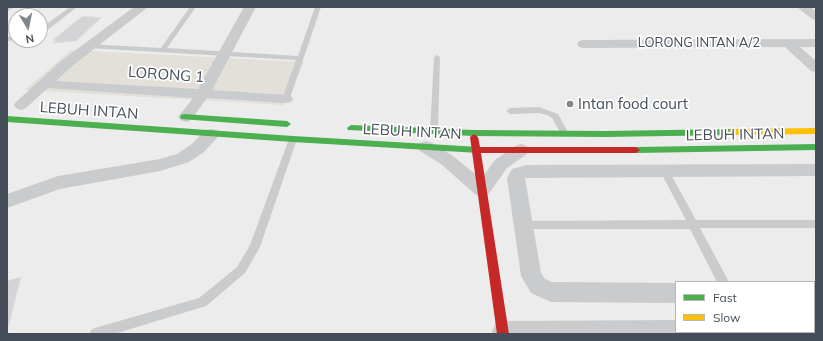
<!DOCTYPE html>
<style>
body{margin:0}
#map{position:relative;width:823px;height:341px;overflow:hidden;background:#edecec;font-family:Mulish,sans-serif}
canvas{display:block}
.frame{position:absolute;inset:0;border:8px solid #454e58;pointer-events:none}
.legend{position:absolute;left:675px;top:281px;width:140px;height:52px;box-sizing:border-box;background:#fff;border:1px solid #b5b8bc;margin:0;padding:5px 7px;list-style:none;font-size:12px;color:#454e58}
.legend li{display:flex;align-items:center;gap:8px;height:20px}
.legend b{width:20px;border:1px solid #b5b8bc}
.north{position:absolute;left:8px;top:8px;width:40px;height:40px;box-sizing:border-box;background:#fff;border:1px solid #b5b8bc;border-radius:50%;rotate:170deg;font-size:11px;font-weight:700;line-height:16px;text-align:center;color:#454e58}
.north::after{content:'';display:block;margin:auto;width:14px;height:18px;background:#80858c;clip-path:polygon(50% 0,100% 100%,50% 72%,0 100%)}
</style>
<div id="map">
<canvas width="823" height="341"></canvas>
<div class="frame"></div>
<ul class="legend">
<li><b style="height:5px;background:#4caf50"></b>Fast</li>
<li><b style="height:5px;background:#ffc107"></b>Slow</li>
</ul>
<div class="north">N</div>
</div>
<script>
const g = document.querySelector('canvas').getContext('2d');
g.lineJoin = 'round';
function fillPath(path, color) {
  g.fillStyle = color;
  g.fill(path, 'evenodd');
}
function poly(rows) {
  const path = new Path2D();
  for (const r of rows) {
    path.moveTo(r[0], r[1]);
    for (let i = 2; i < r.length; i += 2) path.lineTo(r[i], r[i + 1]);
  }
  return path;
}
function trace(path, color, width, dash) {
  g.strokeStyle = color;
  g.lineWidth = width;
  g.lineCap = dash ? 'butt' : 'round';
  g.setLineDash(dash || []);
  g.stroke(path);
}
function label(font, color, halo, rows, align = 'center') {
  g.font = font + ' Mulish,sans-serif';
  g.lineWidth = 3.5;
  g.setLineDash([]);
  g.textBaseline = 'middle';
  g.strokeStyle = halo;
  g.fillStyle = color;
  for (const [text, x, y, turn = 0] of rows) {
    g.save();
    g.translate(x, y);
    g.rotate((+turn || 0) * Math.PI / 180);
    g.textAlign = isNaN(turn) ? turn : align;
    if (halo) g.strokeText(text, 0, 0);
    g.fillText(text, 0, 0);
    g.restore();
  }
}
const commercial = poly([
 [71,50,304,62,284,105,25,90]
]);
const building = poly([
 [85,16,101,18,76,41,53,43,56,40,53,40,80,18,85,16],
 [21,277,7,332,7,281,21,277]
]);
const lane = poly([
 [7,7,14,7,7,12,7,7],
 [70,7,77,7,49,29,40,34,40,29,70,7],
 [190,7,196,7,167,48,298,56,315,7,321,7,289,101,283,101,282,99,296,60,88,48,85,46,88,44,161,48,190,7],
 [16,36,16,40,7,41,7,37,16,36],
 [437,55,440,57,438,132,434,135,430,132,434,57,437,55],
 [539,107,558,114,569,134,568,136,562,136,552,118,547,115,539,113,510,114,506,111,510,108,539,107],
 [293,136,297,139,260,247,245,273,206,306,114,334,89,334,91,330,95,328,199,298,237,267,250,245,289,139,293,136],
 [665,168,668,169,696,220,816,220,816,228,700,228,729,282,717,282,690,229,523,229,519,228,518,225,519,222,523,221,686,220,660,171,665,168]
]);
const street = poly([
 [134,7,148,7,71,67,56,81,198,89,244,7,256,7,212,90,286,95,291,96,293,99,291,102,286,103,207,98,191,120,186,122,181,120,178,117,193,98,48,88,26,108,21,110,16,108,14,105,16,102,61,61,134,7],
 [797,7,810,7,816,11,816,20,812,19,797,7],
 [816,39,816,47,800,47,816,61,816,72,811,71,785,47,583,48,579,47,577,44,579,41,583,40,816,39],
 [211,129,217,130,219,134,217,138,204,152,189,162,160,171,60,189,7,208,7,194,58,176,160,159,177,154,192,144,205,130,211,129],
 [426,141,432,143,453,156,481,179,495,160,515,146,521,144,527,146,529,150,527,154,507,168,488,195,482,197,476,195,441,164,420,151,418,147,420,143,426,141],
 [816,164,816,176,525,178,541,273,545,279,552,282,676,283,676,303,551,302,531,293,521,276,507,178,512,169,526,165,816,164],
 [814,284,816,284,816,304,814,304,814,284],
 [676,320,676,332,687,332,686,334,492,334,492,332,495,324,503,321,676,320],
 [814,320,816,320,816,334,804,334,803,332,814,332,814,320]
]);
const fast = poly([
 [184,114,287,121,291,124,287,127,181,119,180,117,181,115,184,114],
 [7,116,293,136,479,147,483,150,479,153,293,142,7,122,7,116],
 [351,125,474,130,605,131,732,129,736,132,732,135,605,137,474,136,348,130,347,128,351,125],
 [816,144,816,150,636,153,632,150,636,147,816,144]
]);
const slow = poly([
 [816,128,816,134,732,135,728,132,732,129,816,128]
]);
const jam = poly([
 [474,134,478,137,480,147,636,147,640,150,636,153,481,153,509,334,497,334,470,137,474,134]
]);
const markers = [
 [570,104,4,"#80858c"]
];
const farStreetnames = [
 ["LORONG INTAN A/2",699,43]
];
const streetNames = [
 ["LORONG 1",166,75,4],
 ["LEBUH INTAN",89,111,4],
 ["LEBUH INTAN",412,132,3],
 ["LEBUH INTAN",735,135,-1]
];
const poiNames = [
 ["Intan food court",578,104]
];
fillPath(commercial, '#e2e0d9');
fillPath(building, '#d4d4d6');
trace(building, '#dededf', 1);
fillPath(lane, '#c9cbcd');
fillPath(street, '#c9cbcd');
fillPath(fast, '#4caf50');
fillPath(slow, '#ffc107');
fillPath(jam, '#c62828');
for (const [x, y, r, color] of markers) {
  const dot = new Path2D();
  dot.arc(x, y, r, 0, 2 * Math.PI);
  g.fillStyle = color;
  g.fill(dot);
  trace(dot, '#fff', 1.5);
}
label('13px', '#454e58', '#fff', farStreetnames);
label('15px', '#454e58', '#fff', streetNames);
label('15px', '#454e58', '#fff', poiNames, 'left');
</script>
